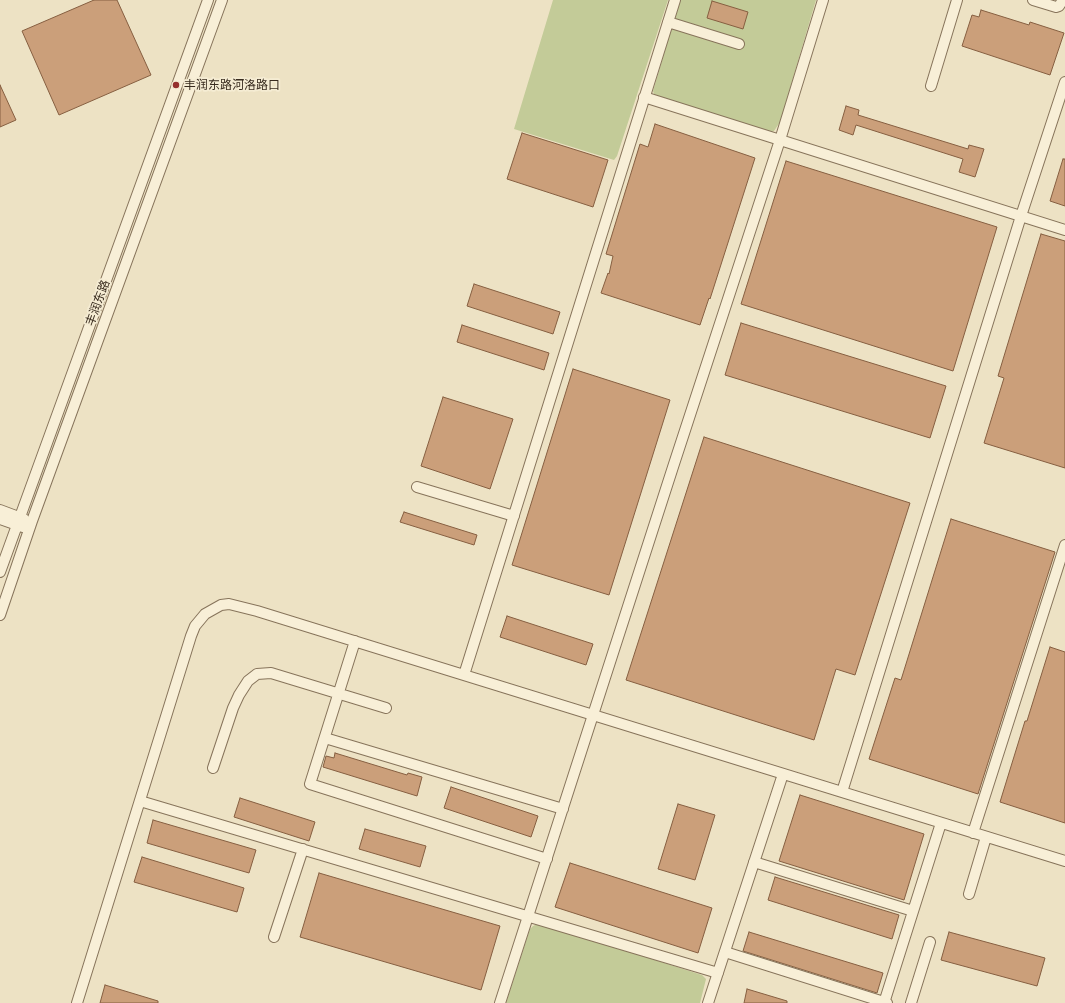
<!DOCTYPE html>
<meta charset="utf-8">
<style>
body{margin:0}
canvas{display:block;background:#ede2c4}
</style>
<canvas width="1065" height="1003"></canvas>
<script>
const g = document.querySelector('canvas').getContext('2d');
g.lineJoin = 'round';
function fillPath(path, color) {
  g.fillStyle = color;
  g.fill(path, 'evenodd');
}
function poly(rows) {
  const path = new Path2D();
  for (const r of rows) {
    path.moveTo(r[0], r[1]);
    for (let i = 2; i < r.length; i += 2) path.lineTo(r[i], r[i + 1]);
  }
  return path;
}
function trace(path, color, width, dash) {
  g.strokeStyle = color;
  g.lineWidth = width;
  g.lineCap = dash ? 'butt' : 'round';
  g.setLineDash(dash || []);
  g.stroke(path);
}
function label(font, color, halo, rows, align = 'center') {
  g.font = font + ' Literata,"Noto Sans SC",serif';
  g.lineWidth = 3.5;
  g.setLineDash([]);
  g.textBaseline = 'middle';
  g.strokeStyle = halo;
  g.fillStyle = color;
  for (const [text, x, y, turn = 0] of rows) {
    g.save();
    g.translate(x, y);
    g.rotate((+turn || 0) * Math.PI / 180);
    g.textAlign = isNaN(turn) ? turn : align;
    if (halo) g.strokeText(text, 0, 0);
    g.fillText(text, 0, 0);
    g.restore();
  }
}
const green = poly([
 [553,0,668,0,617,156,614,160,514,129],
 [680,0,816,0,780,122,774,131,771,132,657,96,654,94,653,91],
 [539,923,702,975,706,979,700,1003,506,1003,530,929,533,926]
]);
const building = poly([
 [94,0,117,0,151,75,59,115,22,31,94,0],
 [712,1,748,12,743,29,707,18,712,1],
 [981,10,1029,25,1030,22,1064,33,1050,75,962,46,972,15,979,17,981,10],
 [0,85,16,120,0,127,0,85],
 [846,106,859,110,858,115,968,149,969,145,984,149,975,177,959,172,963,159,856,125,853,135,839,130,846,106],
 [655,124,755,158,710,299,709,298,700,325,601,293,608,273,609,274,613,256,606,254,640,144,648,147,655,124],
 [522,133,608,160,593,207,507,179,522,133],
 [1063,159,1065,159,1065,206,1050,201,1063,159],
 [786,161,997,227,953,371,741,304,786,161],
 [1041,234,1065,241,1065,468,984,443,1004,378,998,376,1041,234],
 [474,284,560,312,553,334,467,306,474,284],
 [741,323,946,386,930,438,725,375,741,323],
 [462,325,549,353,544,370,457,342,462,325],
 [573,369,670,400,609,595,512,565,573,369],
 [443,397,513,419,490,489,421,466,443,397],
 [704,437,910,503,855,675,836,669,814,740,626,680,704,437],
 [404,512,477,535,474,545,400,522,404,512],
 [951,519,1055,552,978,794,869,759,895,678,901,680,951,519],
 [507,616,593,644,586,665,500,637,507,616],
 [1050,647,1065,652,1065,823,1000,802,1025,721,1027,721,1050,647],
 [335,753,407,775,408,773,422,777,417,796,323,767,326,756,334,758,335,753],
 [451,787,538,816,531,837,444,808,451,787],
 [800,795,924,834,904,900,779,861,800,795],
 [240,798,315,822,309,841,234,817,240,798],
 [678,804,715,815,695,880,658,869,678,804],
 [153,820,256,850,249,873,147,843,153,820],
 [365,829,426,846,420,867,359,849,365,829],
 [142,857,244,888,237,912,134,882,142,857],
 [570,863,712,908,698,953,555,907,570,863],
 [319,873,500,926,481,990,300,937,319,873],
 [775,877,899,915,892,939,768,900,775,877],
 [749,932,883,973,877,993,743,951,749,932],
 [949,932,1045,958,1037,986,941,960,949,932],
 [105,985,158,1001,158,1003,100,1003,105,985],
 [747,989,787,1001,787,1003,744,1003,747,989]
]);
const minor = poly([
 [1033,0,1056,7,1059,6,1063,0],
 [668,22,739,44],
 [931,86,957,0],
 [644,97,1065,230],
 [417,487,514,516],
 [0,510,24,519],
 [0,519,23,527],
 [0,572,208,0],
 [0,615,32,521,222,0],
 [355,641,310,784,547,859],
 [464,675,675,0],
 [325,738,563,809],
 [213,768,233,708,239,695,248,681,257,674,271,673,386,708],
 [842,792,1021,216,1065,82],
 [140,801,718,973],
 [973,833,1065,545],
 [754,862,913,911],
 [969,894,986,837],
 [274,937,303,849],
 [725,952,887,1003],
 [77,1003,191,636,195,626,205,614,221,605,229,604,257,611,1065,861],
 [500,1003,673,467,780,140,823,0],
 [708,1003,783,774],
 [884,1003,941,823],
 [911,1003,930,942]
]);
const markers = [
 [176,85,4,"#952f2c"]
];
const poiNames = [
 ["丰润东路河洛路口",184,85]
];
const streetNames = [
 ["丰润东路",98,303,-70]
];
fillPath(green, '#c3cb98');
fillPath(building, '#cb9f7a');
trace(building, '#865f41', 1);
trace(minor, '#87745b', 12);
trace(minor, '#f8efd7', 10);
for (const [x, y, r, color] of markers) {
  const dot = new Path2D();
  dot.arc(x, y, r, 0, 2 * Math.PI);
  g.fillStyle = color;
  g.fill(dot);
  trace(dot, '#f5ecd3', 1.5);
}
label('12px', '#382b1e', '#f5ecd3', poiNames, 'left');
label('12px', '#382b1e', '#f5ecd3', streetNames);
</script>
